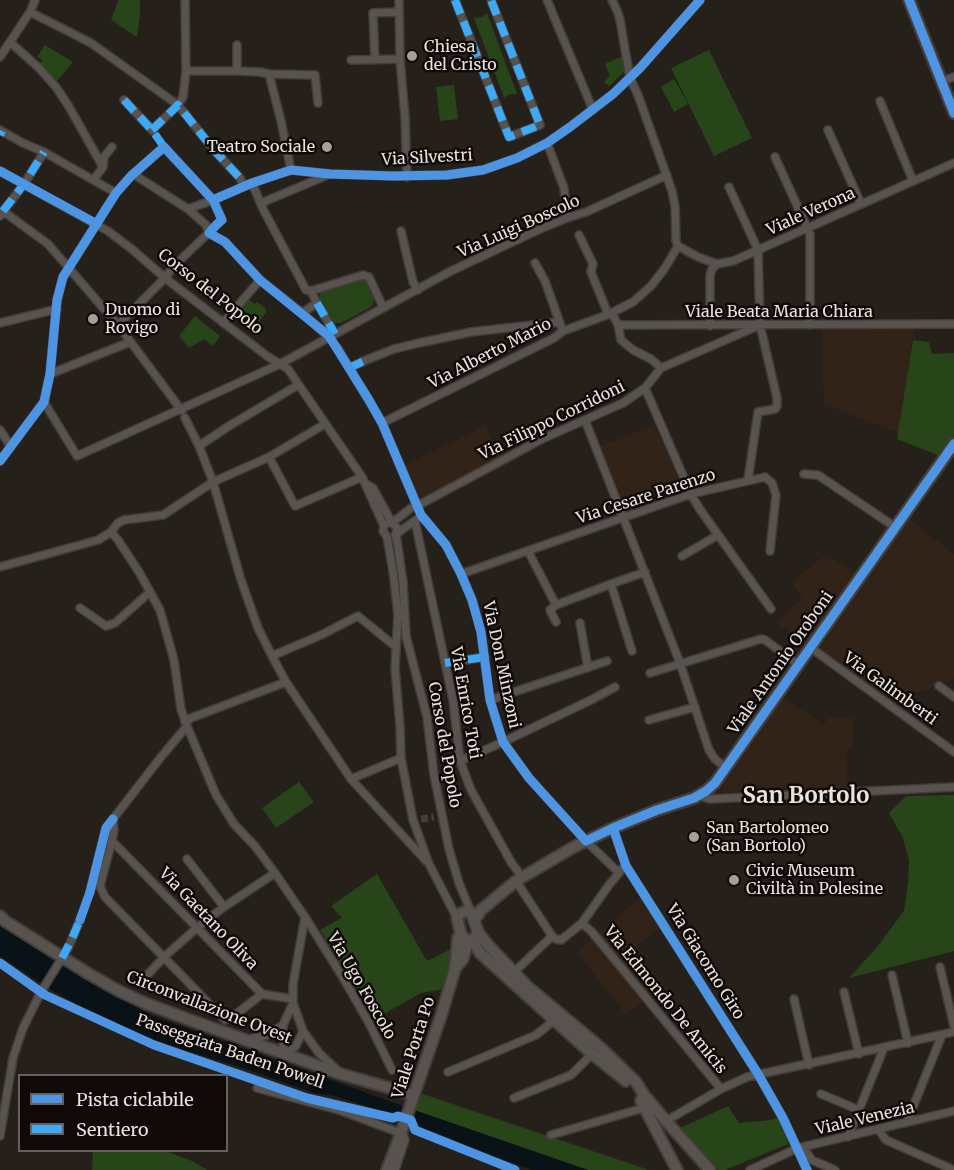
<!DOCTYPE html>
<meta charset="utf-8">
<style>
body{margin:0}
#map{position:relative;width:954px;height:1170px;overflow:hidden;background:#26201b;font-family:Merriweather,serif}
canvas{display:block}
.legend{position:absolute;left:18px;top:1074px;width:210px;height:78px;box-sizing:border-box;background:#0f0a07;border:2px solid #67605d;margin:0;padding:8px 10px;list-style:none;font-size:18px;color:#eae2dd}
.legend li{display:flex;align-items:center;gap:12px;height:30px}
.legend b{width:30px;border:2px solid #67605d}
</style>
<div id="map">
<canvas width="954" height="1170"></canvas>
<ul class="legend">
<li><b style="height:8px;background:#4d94e3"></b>Pista ciclabile</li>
<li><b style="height:8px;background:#3fa9f5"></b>Sentiero</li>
</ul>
</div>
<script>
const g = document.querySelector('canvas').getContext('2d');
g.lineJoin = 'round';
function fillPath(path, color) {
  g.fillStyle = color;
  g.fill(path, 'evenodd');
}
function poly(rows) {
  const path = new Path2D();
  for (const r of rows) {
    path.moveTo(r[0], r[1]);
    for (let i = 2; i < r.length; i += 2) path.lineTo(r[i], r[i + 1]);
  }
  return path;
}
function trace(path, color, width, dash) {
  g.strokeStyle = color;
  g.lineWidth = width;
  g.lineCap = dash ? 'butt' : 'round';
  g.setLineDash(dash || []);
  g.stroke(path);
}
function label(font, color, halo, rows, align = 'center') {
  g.font = font + ' Merriweather,serif';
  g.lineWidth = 5;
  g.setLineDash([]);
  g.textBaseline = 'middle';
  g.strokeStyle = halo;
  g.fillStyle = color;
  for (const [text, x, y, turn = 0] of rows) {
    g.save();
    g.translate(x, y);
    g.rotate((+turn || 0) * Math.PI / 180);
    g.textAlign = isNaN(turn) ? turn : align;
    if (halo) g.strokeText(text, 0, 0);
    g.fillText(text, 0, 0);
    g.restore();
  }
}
const built = poly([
 [914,328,899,433,824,404,821,329],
 [654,425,668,454,682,490,624,512,597,448],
 [485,426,500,458,420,499,403,466],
 [910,519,954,555,954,679,916,693,896,703,819,650],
 [826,555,863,576,808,645,776,622,802,598,792,581],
 [783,698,824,724,829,718,853,718,853,745,846,751,848,789,784,788,722,792,721,789],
 [641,897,660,928,629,952,658,994,625,1014,577,952]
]);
const green = poly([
 [118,0,140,0,140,15,137,37,111,20],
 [487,13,517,94,510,94,504,98,474,18,482,17],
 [45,45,73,62,56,82,40,65,42,60,37,57],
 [709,50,752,138,714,156,671,68],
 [624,55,627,69,609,86,604,82,610,76,605,64],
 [674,79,688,104,674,112,661,87],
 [454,85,458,119,440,121,436,87],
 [365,279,367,280,375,299,371,307,341,323,333,323,320,299,320,294,322,292],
 [247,299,255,304,257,302,265,308,265,310,267,311,256,326,237,311],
 [195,316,220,336,213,346,204,339,189,348,179,336],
 [913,340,929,342,932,354,954,353,954,436,940,456,897,439],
 [299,782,314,802,276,828,262,808],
 [954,795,954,951,849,978,877,947,904,911,908,883,909,860,903,838,889,813,906,796],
 [377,874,427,961,453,948,444,989,421,993,375,1019,320,930,342,918,331,906],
 [420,1093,649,1170,588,1170,414,1110],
 [728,1106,739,1123,771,1120,779,1117,786,1134,788,1144,725,1170,718,1170,680,1128],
 [93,1151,165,1151,192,1161,207,1170,92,1170]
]);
const water = poly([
 [0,925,61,962,97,986,153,1016,414,1110,588,1170,532,1170,411,1127,410,1121,399,1117,335,1096,314,1093,240,1067,184,1050,126,1029,96,1015,48,988,0,956]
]);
const streetTunnel = poly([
 [153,131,161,142],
 [421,819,434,817]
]);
const street = poly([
 [399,0,400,59,405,117,407,177],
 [455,0,509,137,540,125,491,0],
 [547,0,593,110],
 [612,0,618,13,620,20,630,78,638,95,672,191,675,206,676,241,678,246],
 [30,12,91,43,178,105,214,150,240,178,244,186],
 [10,42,39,68,56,87,68,105,103,167],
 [237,45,237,71],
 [0,57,30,12,35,0],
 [351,60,400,59],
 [375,60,373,13,399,12],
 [186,71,237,71,260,72,269,74,315,75,318,103],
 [269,74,281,121,291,170],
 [941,81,954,77],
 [124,100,153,131],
 [880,101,913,181],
 [0,130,23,143,44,152,116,193],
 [152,130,178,105,183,97,186,71,185,0],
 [828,130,861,204],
 [547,143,564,188,567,218],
 [775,157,810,234,810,325],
 [0,171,108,231,133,250,165,278,267,356,288,369,362,477,384,526,383,531,387,537,393,571,398,615,395,668,400,726,401,758,413,820,429,864,457,918],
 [133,174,188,209,206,225,209,233],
 [94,179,103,167,104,157,112,147],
 [252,183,263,209,306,290,311,291],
 [729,187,758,250,760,325,777,398,777,406,775,409,758,412,748,480],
 [261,203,330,174],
 [188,209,213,200,252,183,291,170,330,174,394,176,447,175,483,170,517,158,547,143,570,127,613,94,640,68,700,0],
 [3,211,48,244,118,325,182,411],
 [0,216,24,184,44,152],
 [401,231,413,282,418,290],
 [209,233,225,242,260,280,302,313,331,339],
 [579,235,593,264,591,272,606,309,607,315],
 [678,246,698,257,717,264,733,261,954,163],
 [535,263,545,281,561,326],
 [311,291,363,275,369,277,383,307],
 [317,303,335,334],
 [302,313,317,303,311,291],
 [612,313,618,325,621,340,633,350,651,359,661,368],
 [0,323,57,309],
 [223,323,260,280],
 [618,325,954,324],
 [710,326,710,275,712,269,717,264],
 [337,347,382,423,421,515,446,545,461,574,472,600,481,632,490,700,503,742,529,778,586,841,616,870,620,871],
 [349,368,366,360,394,349,419,343,471,332,559,322],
 [50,374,130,342],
 [645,388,691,494,699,508,771,609],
 [44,402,77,456,280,364,451,271,538,230,567,218,586,212,667,175],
 [185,418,199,446,213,482,241,580,258,628,272,656,286,682,351,779,426,861],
 [585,420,680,663,709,750,715,759,726,768],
 [382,423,554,338,563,331,607,315,633,302,651,286,665,268,678,246],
 [0,430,11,447],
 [199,446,229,426,298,385],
 [269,457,295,506,362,477],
 [0,461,44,402,50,374,57,300,63,277,116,193,131,176,164,147,213,200,222,220,174,266,165,278,118,325],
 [804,474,818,475,895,527],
 [366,484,373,488,392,523,397,528,396,534,403,582,406,636,427,717,434,775,449,849,459,883,471,912],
 [415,521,453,700,460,761,471,790,511,862,522,877],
 [389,523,392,523,411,508,417,506,542,439,623,403,645,388,661,368,760,325],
 [111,532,118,540,139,572,160,610,174,660,181,709,187,726,216,795,234,824,254,845,275,873,305,917,293,984,293,1003,303,1031,319,1053,337,1070],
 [395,535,417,519],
 [528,551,556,605],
 [682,556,718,535],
 [0,567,98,540,111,532,118,523,124,520,163,515,213,482,269,457,325,424],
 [461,574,691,494,765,477,772,483,776,495,770,551],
 [80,608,106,626,115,623,150,592],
 [556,622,550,610,556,605,611,584],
 [580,623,588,668],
 [811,648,954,752],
 [632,651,611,584,645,572],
 [272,656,321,635,358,616,396,647],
 [445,663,485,657],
 [650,673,761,639,765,640,799,665],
 [939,686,954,697],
 [490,700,607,661],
 [649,720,695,707],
 [185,722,191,718,286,682],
 [460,761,503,742,593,699,615,687],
 [351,779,401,758],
 [700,795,703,797,710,799,954,787],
 [113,819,114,830,112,841,100,886,105,897,225,1020,231,1018,262,994],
 [613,828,626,866,758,1074,783,1118,807,1170],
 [112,841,262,994,293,999],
 [187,859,224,907],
 [516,881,552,936,556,939,561,940,582,923,609,885,623,868],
 [90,892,106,828,161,757,187,726],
 [305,917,342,976,369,1023,392,1070],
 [582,923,592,932,721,1089],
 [940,967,954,1026],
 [512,974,552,936],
 [892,975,908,1043],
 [140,983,164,957,198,927,224,907,275,873],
 [844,992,859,1054],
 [794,999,809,1065],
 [293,1003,283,1025,283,1044,286,1054,296,1046,303,1031],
 [250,1039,267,1035,283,1025],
 [448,1072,536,1035,557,1018],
 [257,1088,339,1110,403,1134,405,1140,395,1170],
 [821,1094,859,1110],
 [514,1098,571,1075,593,1053],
 [666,1121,721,1089,747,1077,954,1032],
 [907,1122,942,1035],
 [878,1129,886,1140,954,1170],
 [551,1135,647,1107],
 [0,1136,13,1058,23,1028,41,992,68,948,80,920],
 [848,1137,884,1048],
 [798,1148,805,1150,812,1160,835,1170],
 [750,1170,798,1148,954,1111]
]);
const secondary = poly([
 [909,0,954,113],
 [466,911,471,912,478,932,475,938,468,941,465,939,461,934,457,918,459,914,466,911],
 [0,916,5,921,89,974,119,991,145,1003,190,1020,341,1074,414,1095],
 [474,920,478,915,481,910,516,881,572,848,613,828,657,810,694,798,706,791,715,783,954,444],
 [478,932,488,945,527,986,600,1047,636,1082,644,1095,666,1121,710,1170],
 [472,940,480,953,592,1054,626,1081],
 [457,966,463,959,468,941],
 [644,1095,641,1101,677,1170],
 [387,1170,401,1133,441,1016,455,969,458,938,461,934]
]);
const quiet = poly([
 [455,0,509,137,540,125,491,0],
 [124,100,152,130,164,147],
 [152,130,178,105,214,150,240,178,244,186],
 [0,135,2,131],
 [3,211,24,184,44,152],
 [317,303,335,334],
 [349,368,366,360],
 [445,663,485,657],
 [62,958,72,939,81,917]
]);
const cycleway = poly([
 [909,0,954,113],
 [0,171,97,224],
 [213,200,252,183,291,170,330,174,394,176,447,175,483,170,517,158,547,143,570,127,613,94,640,68,700,0],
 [0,461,44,402,50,374,57,300,63,277,116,193,131,176,164,147,213,200,222,220,217,224,209,233,225,242,260,280,329,336,369,400,382,423,421,515,446,545,461,574,472,600,481,632,490,700,503,742,529,778,586,841,613,828,657,810,694,798,706,791,715,783,954,444],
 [613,828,626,866,758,1074,783,1118,807,1170],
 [80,920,90,892,106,828,113,819],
 [0,963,45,995,154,1045,307,1098,393,1118,398,1116,411,1120,415,1130,515,1170]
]);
const markers = [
 [412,56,6,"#a59e99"],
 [327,147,6,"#a59e99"],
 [93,319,6,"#a59e99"],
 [694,837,6,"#a59e99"],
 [734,880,6,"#a59e99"]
];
const poiNames = [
 ["Chiesa",424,47],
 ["del Cristo",424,65],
 ["Teatro Sociale",315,147,"right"],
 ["Duomo di",105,310],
 ["Rovigo",105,328],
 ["San Bartolomeo",706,828],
 ["(San Bortolo)",706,846],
 ["Civic Museum",746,871],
 ["Civiltà in Polesine",746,889]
];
const streetNames = [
 ["Via Silvestri",427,158,-3],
 ["Viale Verona",811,212,-24],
 ["Via Luigi Boscolo",519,227,-24],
 ["Corso del Popolo",210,292,38],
 ["Viale Beata Maria Chiara",779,312],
 ["Via Alberto Mario",490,354,-27],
 ["Via Filippo Corridoni",552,421,-26],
 ["Via Cesare Parenzo",646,497,-18],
 ["Viale Antonio Oroboni",781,663,-55],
 ["Via Don Minzoni",501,665,78],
 ["Via Galimberti",890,689,36],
 ["Via Enrico Toti",465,703,80],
 ["Corso del Popolo",444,745,80],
 ["Via Gaetano Oliva",208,919,46],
 ["Via Giacomo Giro",705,962,58],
 ["Via Ugo Foscolo",361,986,60],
 ["Via Edmondo De Amicis",665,1000,51],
 ["Circonvallazione Ovest",209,1008,21],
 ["Viale Porta Po",414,1048,-72],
 ["Passeggiata Baden Powell",230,1052,19],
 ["Viale Venezia",865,1119,-13]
];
const districtNames = [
 ["San Bortolo",806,797]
];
fillPath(built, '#322318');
fillPath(green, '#274519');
fillPath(water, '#091216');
trace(streetTunnel, '#433d38', 7, [7, 3.5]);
trace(street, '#423d3a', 10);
trace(secondary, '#423d3a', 14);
trace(street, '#58534f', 7);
trace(secondary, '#58534f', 10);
trace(quiet, '#3fa9f5', 8, [15, 8]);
trace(cycleway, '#4d94e3', 9);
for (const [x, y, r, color] of markers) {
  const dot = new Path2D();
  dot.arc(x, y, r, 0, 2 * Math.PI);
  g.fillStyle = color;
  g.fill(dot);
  trace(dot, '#0f0a07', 2);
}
label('16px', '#eae2dd', '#0f0a07', poiNames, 'left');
label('16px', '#eae2dd', '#0f0a07', streetNames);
label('bold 22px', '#eae2dd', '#0f0a07', districtNames);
</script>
